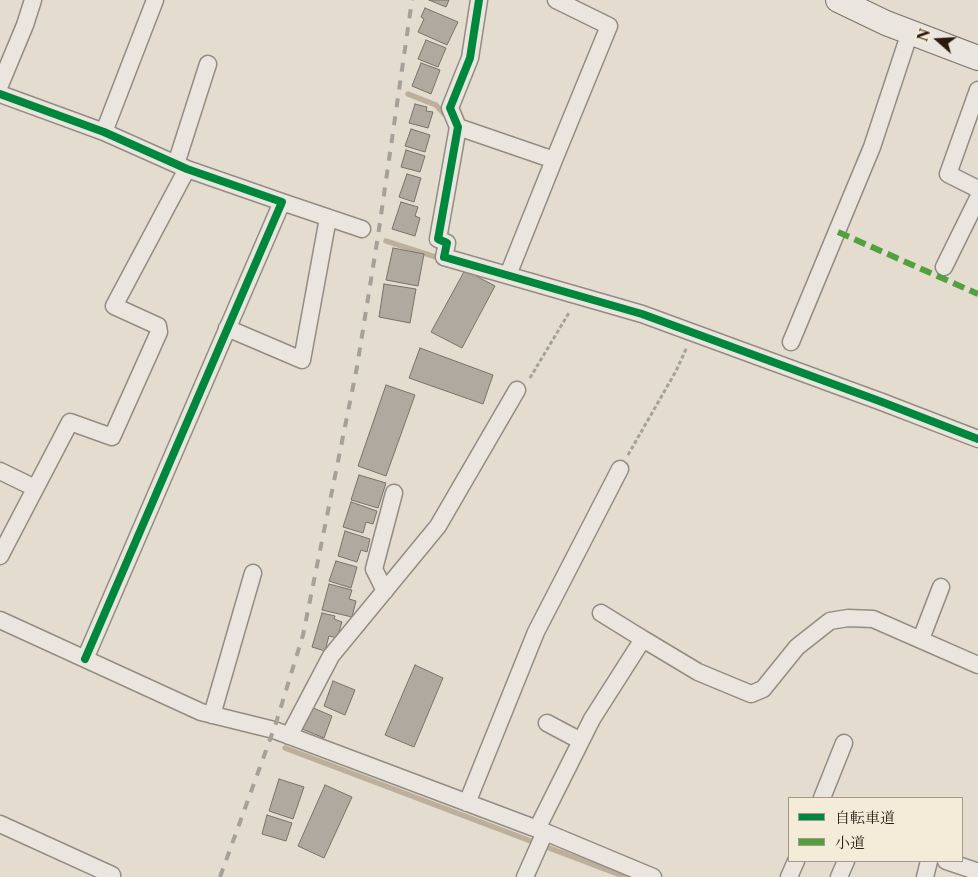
<!DOCTYPE html>
<meta charset="utf-8">
<style>
body{margin:0}
#map{position:relative;width:978px;height:877px;overflow:hidden;background:#e4dcce;font-family:"Libre Caslon Text","Noto Serif JP",serif}
canvas{display:block}
.legend{position:absolute;left:788px;top:797px;width:175px;height:65px;box-sizing:border-box;background:#f4ebd9;border:1px solid #a39788;margin:0;padding:6px 9px;list-style:none;font-size:15px;color:#29190f}
.legend li{display:flex;align-items:center;gap:10px;height:25px}
.legend b{width:25px;border:1px solid #a39788}
.north{position:absolute;left:913px;top:15px;width:50px;height:50px;-webkit-text-stroke:4px #f4ebd9;paint-order:stroke;rotate:289deg;font-size:14px;font-weight:700;line-height:20px;text-align:center;color:#29190f}
.north::after{content:'';display:block;margin:auto;width:18px;height:22px;background:#29190f;clip-path:polygon(50% 0,100% 100%,50% 72%,0 100%)}
</style>
<div id="map">
<canvas width="978" height="877"></canvas>
<ul class="legend">
<li><b style="height:6px;background:#00873e"></b>自転車道</li>
<li><b style="height:6px;background:#51a13f"></b>小道</li>
</ul>
<div class="north">N</div>
</div>
<script>
const g = document.querySelector('canvas').getContext('2d');
g.lineJoin = 'round';
function poly(rows) {
  const path = new Path2D();
  for (const r of rows) {
    path.moveTo(r[0], r[1]);
    for (let i = 2; i < r.length; i += 2) path.lineTo(r[i], r[i + 1]);
  }
  return path;
}
function trace(path, color, width, dash) {
  g.strokeStyle = color;
  g.lineWidth = width;
  g.lineCap = dash ? 'butt' : 'round';
  g.setLineDash(dash || []);
  g.stroke(path);
}
function fillPath(path, color) {
  g.fillStyle = color;
  g.fill(path, 'evenodd');
}
const stream = poly([
 [408,94,436,105,444,114],
 [386,241,442,259],
 [285,748,626,877]
]);
const building = poly([
 [429,0,449,0,446,7,429,0],
 [425,8,458,22,447,45,418,32,424,19,421,17,425,8],
 [426,40,446,48,438,67,418,59,426,40],
 [421,63,440,70,431,94,412,86,421,63],
 [415,104,427,107,426,111,433,112,428,128,409,123,415,104],
 [411,129,430,135,425,152,405,146,411,129],
 [406,150,425,156,420,172,401,167,406,150],
 [407,174,421,178,414,202,399,197,407,174],
 [401,202,418,207,415,216,420,218,415,236,392,229,401,202],
 [393,248,424,254,418,286,386,280,393,248],
 [465,270,495,286,462,348,431,332,465,270],
 [384,284,416,289,410,323,379,317,384,284],
 [420,348,493,375,483,404,409,378,420,348],
 [386,385,415,395,386,476,358,466,386,385],
 [359,475,386,483,378,508,351,500,359,475],
 [351,502,377,511,373,524,366,522,363,533,343,527,351,502],
 [345,531,370,539,367,552,361,550,357,562,338,556,345,531],
 [336,561,357,567,351,588,329,581,336,561],
 [329,584,352,590,349,599,356,601,352,617,322,610,329,584],
 [322,613,335,616,334,619,342,622,337,638,329,636,325,651,312,647,322,613],
 [415,665,443,678,414,747,385,735,415,665],
 [333,681,355,690,345,715,324,706,333,681],
 [311,707,332,716,324,738,302,729,311,707],
 [279,779,304,787,293,819,269,811,279,779],
 [325,785,352,797,324,858,298,846,325,785],
 [267,815,292,823,286,841,262,834,267,815]
]);
const path = poly([
 [530,378,570,311],
 [628,455,676,371,687,347]
]);
const street = poly([
 [479,0,470,58,450,108,458,127,438,239,447,243,444,257,642,314,882,402,978,439],
 [0,85,25,25,33,0],
 [978,90,948,174,978,189],
 [0,94,104,132,187,169,282,202,85,659],
 [458,127,554,160,508,275],
 [104,132,155,0],
 [554,160,609,26,556,0],
 [176,164,208,64],
 [282,202,362,229],
 [944,267,978,198],
 [227,328,302,360,328,218],
 [791,342,872,147,910,32],
 [0,471,35,488],
 [0,556,70,422,112,437,159,332,158,326,114,306,187,169],
 [385,591,374,569,394,493],
 [0,620,201,712,274,730,545,832,653,877],
 [643,639,698,672,751,694,763,689,797,647,830,621,848,618,873,619,978,665],
 [921,639,941,587],
 [212,715,253,573],
 [547,723,581,741],
 [289,736,331,656,438,526,517,390],
 [822,798,844,743],
 [467,803,536,632,620,469],
 [0,824,112,875,111,877],
 [537,829,592,719,643,639,601,613],
 [946,861,976,871],
 [525,877,545,832],
 [789,877,796,861],
 [839,877,846,861],
 [925,877,929,861]
]);
const secondary = poly([
 [838,0,886,23,978,58]
]);
const rail = poly([
 [220,877,276,723,303,635,357,367,378,236,412,0]
]);
const quiet = poly([
 [838,232,978,294]
]);
const cycleway = poly([
 [479,0,470,58,450,108,458,127,438,239,447,243,444,257,642,314,882,402,978,439],
 [0,94,104,132,187,169,282,202,85,659]
]);
trace(stream, '#bcaf9c', 5.5);
fillPath(building, '#afa99f');
trace(building, '#797269', 1);
trace(street, '#938c83', 19);
trace(secondary, '#797269', 26);
trace(path, '#a5a09a', 3, [4, 2.5]);
trace(street, '#eae6df', 16);
trace(secondary, '#eae6df', 24);
trace(rail, '#a5a09a', 4, [9, 9]);
trace(quiet, '#51a13f', 6, [12, 6]);
trace(cycleway, '#00873e', 8);
</script>
